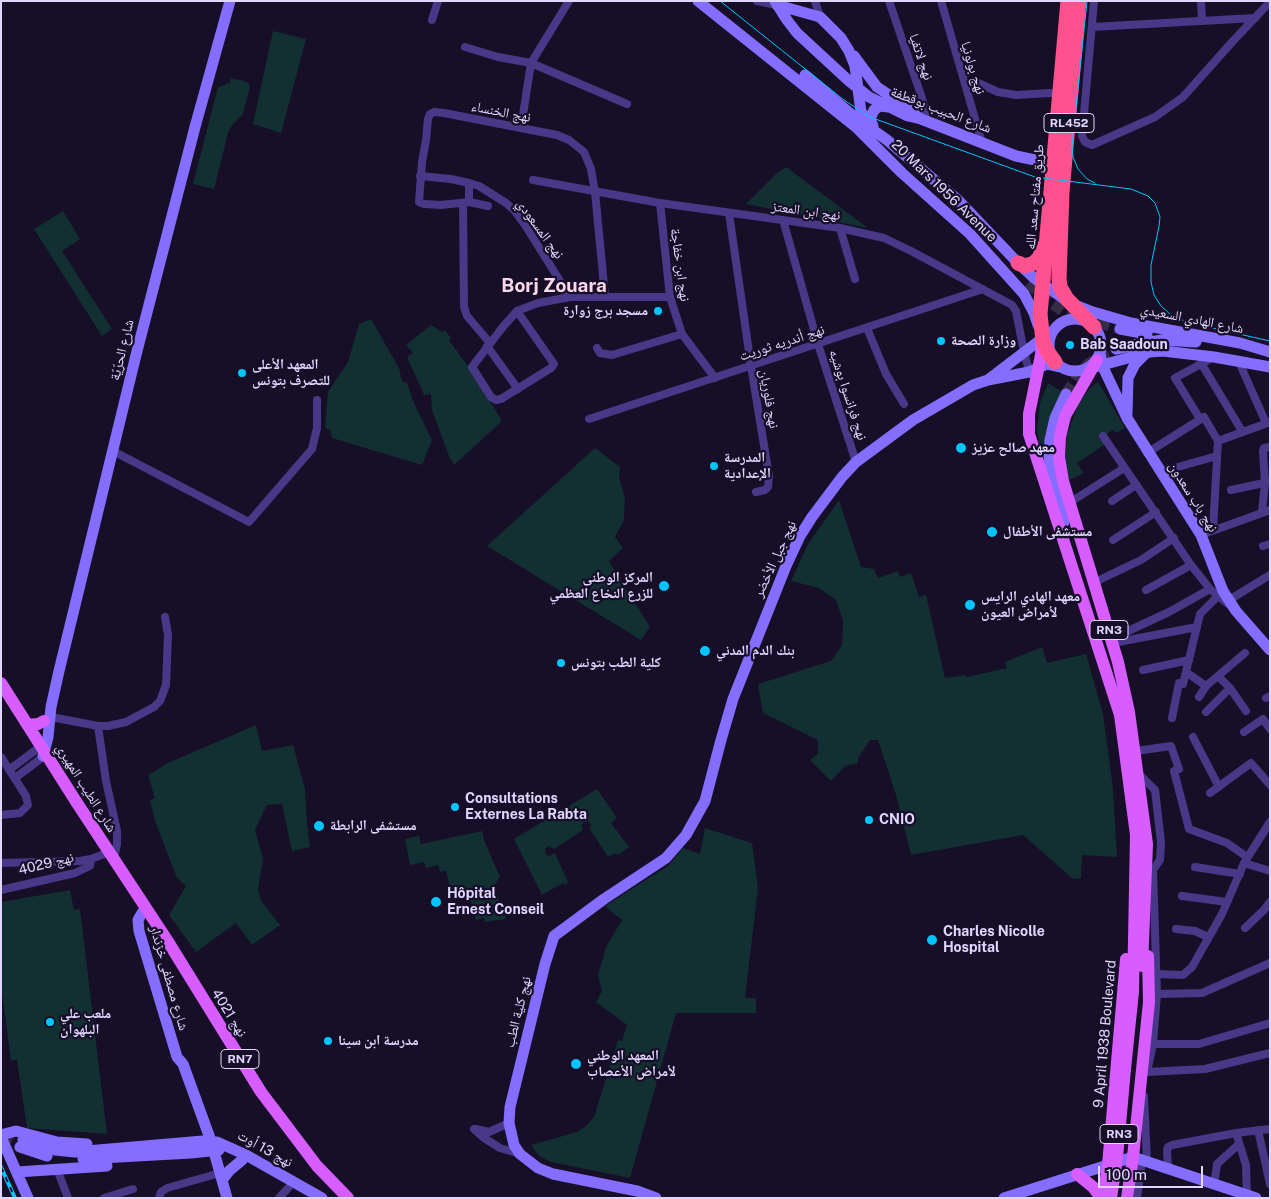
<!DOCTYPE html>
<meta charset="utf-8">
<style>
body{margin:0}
#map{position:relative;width:1271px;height:1199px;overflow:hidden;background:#170f28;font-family:"Public Sans",sans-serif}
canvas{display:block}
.frame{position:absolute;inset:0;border:2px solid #e0d6ff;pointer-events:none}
.scale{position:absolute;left:1098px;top:1166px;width:105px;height:22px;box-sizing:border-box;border:2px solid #e0d6ff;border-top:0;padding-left:6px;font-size:15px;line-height:18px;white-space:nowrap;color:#e0d6ff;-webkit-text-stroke:4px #170f28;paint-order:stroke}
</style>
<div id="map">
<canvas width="1271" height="1199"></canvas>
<div class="frame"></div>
<div class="scale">100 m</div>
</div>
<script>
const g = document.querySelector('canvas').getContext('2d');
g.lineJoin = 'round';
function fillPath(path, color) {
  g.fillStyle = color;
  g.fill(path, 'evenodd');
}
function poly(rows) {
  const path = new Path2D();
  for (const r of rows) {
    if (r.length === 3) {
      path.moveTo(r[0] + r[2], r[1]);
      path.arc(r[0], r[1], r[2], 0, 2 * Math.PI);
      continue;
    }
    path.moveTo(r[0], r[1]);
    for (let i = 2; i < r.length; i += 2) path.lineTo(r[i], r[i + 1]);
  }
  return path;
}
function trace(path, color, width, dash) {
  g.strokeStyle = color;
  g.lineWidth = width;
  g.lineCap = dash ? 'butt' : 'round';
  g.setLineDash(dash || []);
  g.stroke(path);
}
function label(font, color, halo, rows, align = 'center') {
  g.font = font + ' "Public Sans","Noto Naskh Arabic",sans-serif';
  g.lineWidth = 4.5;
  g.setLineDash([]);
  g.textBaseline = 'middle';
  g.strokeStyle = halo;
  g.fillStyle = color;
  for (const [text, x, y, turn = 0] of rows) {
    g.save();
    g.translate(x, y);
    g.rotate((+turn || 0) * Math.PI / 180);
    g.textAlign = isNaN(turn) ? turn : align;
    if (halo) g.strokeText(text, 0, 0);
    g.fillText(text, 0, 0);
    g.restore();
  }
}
const green = poly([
 [273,31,306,39,281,133,253,124],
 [231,78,244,81,248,83,250,87,243,114,232,125,228,133,214,189,193,184,218,87,221,87,222,85,226,85,227,83,230,83],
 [786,167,868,228,746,204,776,174],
 [63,211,80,239,62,251,112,329,102,336,34,229],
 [371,319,399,368,402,381,407,383,413,401,432,440,422,465,332,438,330,430,325,428,328,392,348,362,359,324],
 [431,325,442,332,445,330,451,338,449,340,470,369,502,421,454,465,449,456,432,410,431,394,424,395,407,357,413,353,406,345],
 [1098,382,1125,428,1116,433,1113,429,1106,435,1110,441,1077,463,1084,473,1069,480,1065,461,1067,434,1079,403,1090,388],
 [1048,383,1064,393,1047,468,1039,444,1037,429,1040,403],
 [595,448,620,467,619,477,625,498,624,520,615,537,623,548,609,561,650,627,641,640,487,546],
 [839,500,861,567,874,569,878,578,898,571,900,577,911,573,919,597,926,595,945,678,965,675,967,677,1007,668,1005,662,1042,647,1047,663,1086,654,1103,714,1113,789,1117,857,1082,855,1081,878,1073,879,1023,835,911,855,896,795,878,740,870,740,858,758,858,763,845,766,831,781,810,760,818,754,818,740,763,713,758,684,831,661,842,645,843,620,836,600,819,588,791,581,808,544],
 [256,725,262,751,293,745,305,789,307,824,310,847,292,851,282,804,267,805,255,830,263,859,258,889,261,901,280,925,252,945,236,923,196,952,169,915,186,886,177,878,155,821,150,800,155,798,148,775,168,763],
 [597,789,617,818,611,823,629,847,618,855,616,853,608,857,590,829,591,824,588,821,584,822,581,825,583,830,554,849,549,846,546,848,545,852,547,855,550,856,555,853,568,882,566,885,563,883,542,895,514,839],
 [705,828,752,843,758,888,745,998,756,998,756,1013,676,1013,630,1178,551,1162,539,1156,531,1145,577,1132,586,1126,594,1117,618,1040,622,1041,627,1025,596,1002,602,991,598,975,606,947,622,920,605,906,668,866,683,848,700,854],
 [482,831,484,840,500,877,494,886,506,919,485,922,484,918,476,920,469,894,452,897,446,870,440,872,438,865,426,868,424,862,410,865,405,839,419,836,421,844],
 [70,890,74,910,80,909,107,1134,27,1128,17,1060,11,1060,1,985,1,902]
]);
const secondaryTunnel = poly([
 [1028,283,1044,298,1063,311,1077,317,1120,329],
 [1066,394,1075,380,1088,364,1101,356,1116,349],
 [1,1138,20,1147]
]);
const street = poly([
 [757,1,777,5],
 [815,1,820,17],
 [889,1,923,101,926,121],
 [941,1,982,143],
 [1094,1,1082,136,1085,142,1092,145,1155,117,1183,97,1233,41,1270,2],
 [1201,1,1202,21],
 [432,20,438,1],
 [1092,27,1255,18],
 [465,47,498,57,531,63,627,104],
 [965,84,978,83,998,92,1016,95,1050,93],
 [521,128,531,63,569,1],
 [420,176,451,179,469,183,479,186,506,203,514,210,525,225,570,297],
 [533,180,660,203,840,228,884,238,911,251,1012,305,1016,311,1024,352,1030,374],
 [469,183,469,202],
 [463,203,464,307,467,316,490,343],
 [660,203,670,297,682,334,715,378],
 [488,206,469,202,441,205,424,204,419,202,422,162,426,140,428,119,430,114,434,112,444,113,557,135,569,140,584,152,591,169,595,192,605,296],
 [729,213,751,366,769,476,768,487,765,490,756,492],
 [783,220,818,344,856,462],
 [840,228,855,279],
 [517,311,554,364,551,368,501,399,496,400,491,397,472,367,502,328,517,311,538,303,570,297,670,297],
 [867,328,886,374,904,404],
 [487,346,518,389],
 [597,348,600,353,612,355,682,334],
 [1239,362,1266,423],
 [1201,363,1242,431],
 [589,419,983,289],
 [1200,419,1175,378,1212,358],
 [1103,436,1191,565,1210,589,1228,604],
 [113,451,249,522,312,449,317,428,317,400],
 [1147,453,1204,417,1218,441],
 [1160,472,1217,456],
 [1231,490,1269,482],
 [1112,501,1136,485],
 [1069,503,1124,468],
 [1262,511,1265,483,1263,451,1264,448,1270,447],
 [1213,530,1218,441,1270,422],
 [1201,535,1270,510],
 [1113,540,1156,512],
 [1263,546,1270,544],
 [1095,582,1141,560,1174,538],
 [1146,590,1191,565],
 [1229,600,1270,575],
 [1126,632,1169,612,1210,589],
 [1113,643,1197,627],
 [1143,670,1189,660],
 [1186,672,1206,686],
 [1218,676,1230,688,1246,711],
 [1199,697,1206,686,1245,653],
 [1266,698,1270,696],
 [1206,712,1230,688],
 [51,717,98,726,108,726,126,722,154,707,160,701,166,685,168,635,165,617],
 [1172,718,1179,683,1183,684,1200,614,1218,596],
 [98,726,106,781,117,831,117,844,114,859],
 [1244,732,1263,719,1270,729],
 [1193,737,1219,787],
 [1136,751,1171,746,1179,769,1174,771,1189,829,1227,843,1247,857],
 [1,757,26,796,28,805,20,813,1,815],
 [9,770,37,749],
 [1139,774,1155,790,1161,842,1160,860,1153,870,1157,994,1153,1044,1147,1072],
 [15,778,43,757],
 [1210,793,1251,763,1270,785],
 [1,863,80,861,91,859,104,854],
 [1244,863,1270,871],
 [1195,867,1240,874],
 [1,890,75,873,90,866,91,859],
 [1182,896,1227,902],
 [1245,928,1264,910,1270,902],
 [1176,929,1195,931,1208,937],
 [1156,974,1183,975,1192,967,1222,914,1244,863,1270,822],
 [1157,994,1202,993,1270,963],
 [1153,1044,1199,1044,1270,1023],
 [1147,1072,1205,1069,1270,1053],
 [1144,1096,1147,1162],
 [474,1129,484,1138,500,1148,520,1154],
 [476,1129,489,1132,509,1123],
 [1258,1130,1270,1184],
 [1236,1133,1246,1165,1247,1195],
 [57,1169,68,1198],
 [1168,1169,1167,1151,1168,1147,1172,1145,1236,1133,1270,1129],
 [1214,1185,1217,1164,1239,1144],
 [104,1198,133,1189],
 [159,1198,161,1192,167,1188,213,1175],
 [279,1198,289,1187],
 [1137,1198,1142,1160]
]);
const secondary = poly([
 [698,1,857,128,902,173,970,234,1024,294,1034,313,1038,325],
 [775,1,787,20,797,33,849,81,869,97,908,116,921,119,1016,156,1049,163,1059,160],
 [777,5,820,17,841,38,849,51,855,66,861,112,870,123],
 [854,56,877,87,910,109,918,116],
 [805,75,859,121],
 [859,120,887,140,958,200,1018,263,1034,278,1070,303,1093,312,1131,323,1240,343,1270,352],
 [873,126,870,119,874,110,880,106,888,107],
 [1075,345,26],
 [1120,329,1147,334],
 [1116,349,1149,342,1162,340,1196,342],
 [1100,353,1102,365,1127,418,1201,535,1223,591,1236,611,1270,650],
 [1084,370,1150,352,1163,351,1214,357,1270,367],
 [989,379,1048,334],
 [1127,414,1128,378,1135,364,1145,354],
 [1064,522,1051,475,1049,455,1050,440,1055,418,1066,394],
 [43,756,48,737,51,707,59,671,136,355,195,127,230,1],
 [147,910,142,913,138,920,139,931,177,1057,183,1064,211,1141,227,1198],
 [1,1135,16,1131,57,1142,87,1144],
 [1,1137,28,1198],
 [23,1140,55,1150,75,1152,203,1141,217,1142,246,1155,322,1198],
 [20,1147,47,1156],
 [83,1159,191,1153,219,1150],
 [17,1172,107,1166],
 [222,1180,229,1171,242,1160],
 [656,1198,637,1191,553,1174,538,1168,520,1154,514,1145,509,1123,510,1107,545,964,554,936,604,899,666,858,686,835,705,801,721,740,733,699,786,566,800,536,812,517,842,477,856,462,913,420,973,385,988,380,1029,372,1047,364,1061,367],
 [1004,1198,1133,1157,1256,1198]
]);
const primary = poly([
 [1042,339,1041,355,1029,414,1029,434,1120,715,1136,835,1133,992,1125,1069],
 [1097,360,1065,416,1060,437,1059,457,1063,481,1118,662,1129,712,1147,844,1142,966],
 [1,683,77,803,167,940,261,1092,317,1166,348,1198],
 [28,725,38,724,44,721],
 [1077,1174,1093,1187,1101,1198],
 [1103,1198,1108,1165,1126,959],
 [1127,1198,1133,1157,1149,1002,1148,956]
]);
const highway = poly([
 [1079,1,1062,192,1059,279,1060,287,1067,299,1094,327],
 [1018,263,1025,266,1034,263,1039,258,1045,245],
 [1055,362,1047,351,1043,341,1040,314,1068,1]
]);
const tram = poly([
 [720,1,844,100,870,117,1035,177,1131,189,1148,196,1155,203,1160,217,1159,226,1151,265,1151,282,1154,295,1161,306,1172,316,1190,323,1270,341],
 [1087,1,1072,146,1073,157,1078,169,1087,179,1095,183]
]);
const rail = poly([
 [1,1167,15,1198]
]);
const primaryBridge = poly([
 [1111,1198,1117,1158,1125,1069]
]);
const markers = [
 [658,311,5,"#02c4ff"],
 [941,341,5,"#02c4ff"],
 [1070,345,5,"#02c4ff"],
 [242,373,5,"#02c4ff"],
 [961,448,6,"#02c4ff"],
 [714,466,5,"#02c4ff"],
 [992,532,6,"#02c4ff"],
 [664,586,6,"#02c4ff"],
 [970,605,6,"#02c4ff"],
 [705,651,6,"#02c4ff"],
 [561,663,5,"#02c4ff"],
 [455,807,5,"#02c4ff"],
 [869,820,5,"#02c4ff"],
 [319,826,6,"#02c4ff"],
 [436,902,6,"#02c4ff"],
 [932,940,6,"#02c4ff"],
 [50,1022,5,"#02c4ff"],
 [328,1041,5,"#02c4ff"],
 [576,1064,6,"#02c4ff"]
];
const shields = [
 [1069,123,50],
 [1109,630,38],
 [240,1059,38],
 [1119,1134,38]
];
const shieldNames = [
 ["RL452",1069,123],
 ["RN3",1109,630],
 ["RN7",240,1059],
 ["RN3",1119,1134]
];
const streetNames = [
 ["نهج لاتفيا",921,57,71],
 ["نهج بولونيا",973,68,73],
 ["شارع الحبيب بوقطفة",941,110,21],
 ["نهج الخنساء",501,112,11],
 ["20 Mars 1956 Avenue",944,191,44],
 ["طريق مفتاح سعد الله",1035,197,-85],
 ["نهج ابن المعتز",806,211,8],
 ["نهج المسعودي",540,229,54],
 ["نهج ابن خفاجة",680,265,82],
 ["شارع الهادي السعيدي",1192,319,11],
 ["نهج أندريه ثوريت",782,343,-18],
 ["شارع الحرّيّة",122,350,-76],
 ["نهج فرانسوا بوشيه",848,395,72],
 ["نهج فلوريان",769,399,80],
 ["نهج باب سعدون",1193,497,58],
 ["نهج جبل الأخضر",775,559,-65],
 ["شارع الطيب المهيري",86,788,58],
 ["نهج 4029",46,864,-14],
 ["شارع مصطفى خزندار",169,978,74],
 ["نهج كلية الطب",518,1012,-76],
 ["نهج 4021",229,1013,58],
 ["9 April 1938 Boulevard",1105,1034,-85],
 ["نهج 13 أوت",265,1149,29]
];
const poiNames = [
 ["مسجد برج زوارة",648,311,"right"],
 ["وزارة الصحة",951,341],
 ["Bab Saadoun",1080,345],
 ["المعهد الأعلى",252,365],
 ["للتصرف بتونس",252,381],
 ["معهد صالح عزيز",972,448],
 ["المدرسة",724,458],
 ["الإعدادية",724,474],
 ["مستشفى الأطفال",1003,532],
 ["المركز الوطني",653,578,"right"],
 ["للزرع النخاع العظمي",653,594,"right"],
 ["معهد الهادي الرايس",981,597],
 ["لأمراض العيون",981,613],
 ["بنك الدم المدني",716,651],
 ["كلية الطب بتونس",571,663],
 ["Consultations",465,799],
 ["Externes La Rabta",465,815],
 ["CNIO",879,820],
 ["مستشفى الرابطة",330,826],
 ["Hôpital",447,894],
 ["Ernest Conseil",447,910],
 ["Charles Nicolle",943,932],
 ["Hospital",943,948],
 ["ملعب علي",60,1014],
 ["البلهوان",60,1030],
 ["مدرسة ابن سينا",338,1041],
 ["المعهد الوطني",587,1056],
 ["لأمراض الأعصاب",587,1072]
];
const districtNames = [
 ["Borj Zouara",554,286]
];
fillPath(green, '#122f32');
trace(secondaryTunnel, '#352d48', 11, [11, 5.5]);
trace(street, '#473988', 8);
trace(secondary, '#846dff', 11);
trace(primary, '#d85dff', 12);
trace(highway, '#ff518e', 15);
trace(tram, '#02c4ff', 1);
trace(rail, '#02c4ff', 4);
trace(rail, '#170f28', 2, [5.5]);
trace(primaryBridge, '#d85dff', 12);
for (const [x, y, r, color] of markers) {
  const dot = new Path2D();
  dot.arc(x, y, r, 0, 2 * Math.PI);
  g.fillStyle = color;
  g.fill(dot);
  trace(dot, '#170f28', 2);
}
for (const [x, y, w] of shields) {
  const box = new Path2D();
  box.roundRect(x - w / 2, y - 9.5, w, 19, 4);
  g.fillStyle = '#170f28';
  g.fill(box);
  trace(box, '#e0d6ff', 1);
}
label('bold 12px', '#e0d6ff', null, shieldNames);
label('14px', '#e0d6ff', '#170f28', streetNames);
label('bold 14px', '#e0d6ff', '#170f28', poiNames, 'left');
label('bold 19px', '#ffd8ec', '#170f28', districtNames);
</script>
